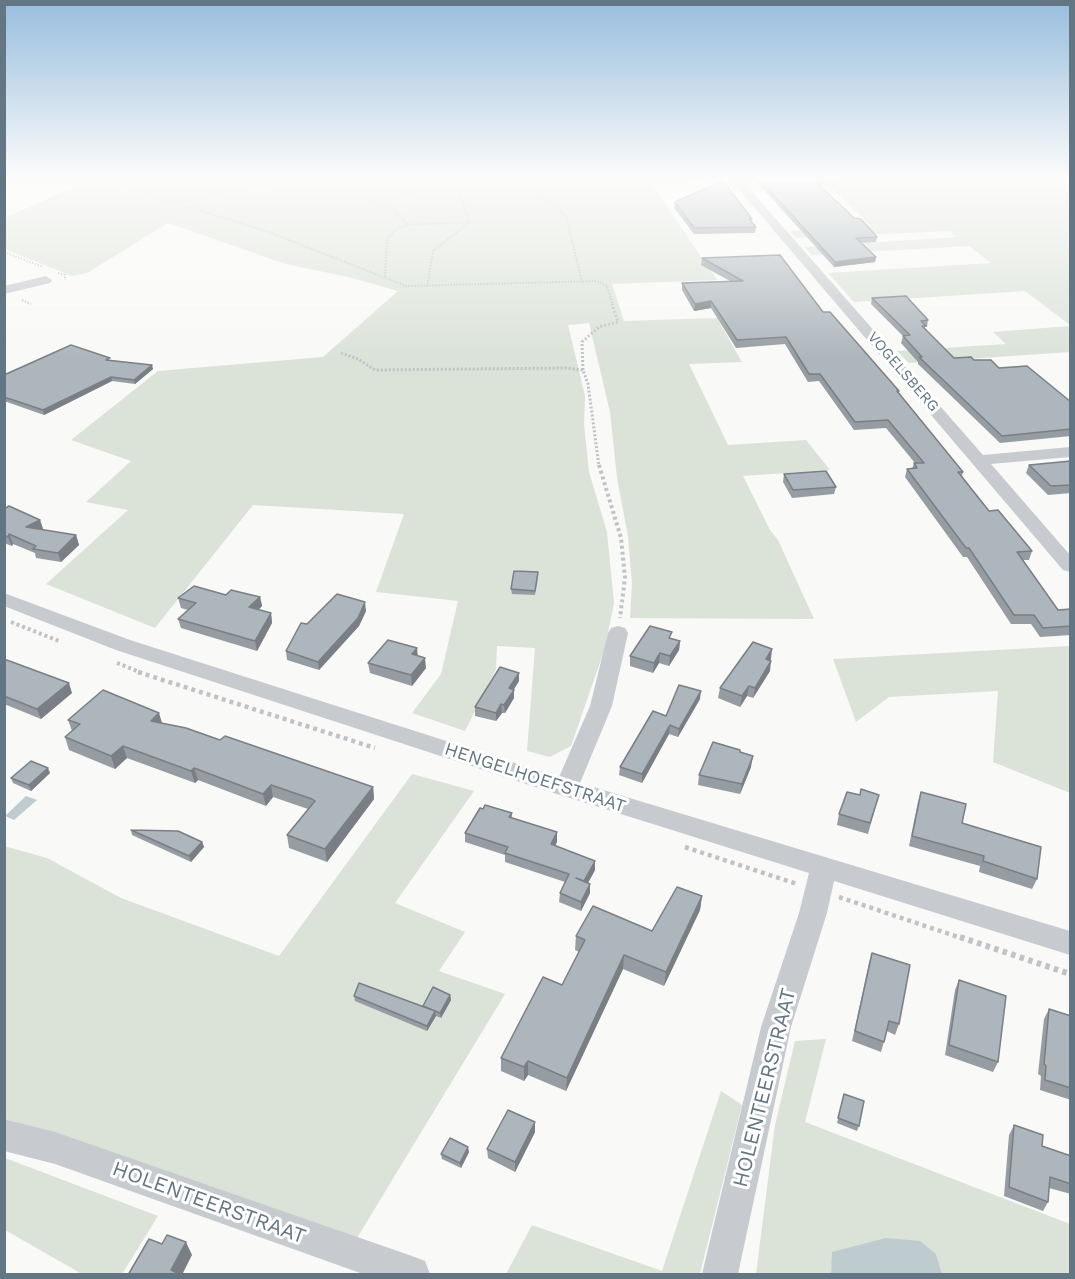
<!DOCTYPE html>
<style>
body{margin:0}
#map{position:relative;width:1075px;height:1279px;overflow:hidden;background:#f9f9f7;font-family:"Work Sans",sans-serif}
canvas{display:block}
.frame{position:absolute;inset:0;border:6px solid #627684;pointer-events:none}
</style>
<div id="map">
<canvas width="1075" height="1279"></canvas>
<div class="frame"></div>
</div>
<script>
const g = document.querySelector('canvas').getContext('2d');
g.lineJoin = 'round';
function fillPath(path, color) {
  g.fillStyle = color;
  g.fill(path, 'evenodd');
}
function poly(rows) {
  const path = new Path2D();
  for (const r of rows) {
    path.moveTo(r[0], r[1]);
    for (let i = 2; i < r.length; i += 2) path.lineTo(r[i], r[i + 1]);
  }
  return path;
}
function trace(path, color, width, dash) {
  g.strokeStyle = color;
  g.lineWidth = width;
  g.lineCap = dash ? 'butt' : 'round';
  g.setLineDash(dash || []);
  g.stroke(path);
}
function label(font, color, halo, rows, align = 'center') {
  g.font = font + ' "Work Sans",sans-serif';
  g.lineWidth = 6;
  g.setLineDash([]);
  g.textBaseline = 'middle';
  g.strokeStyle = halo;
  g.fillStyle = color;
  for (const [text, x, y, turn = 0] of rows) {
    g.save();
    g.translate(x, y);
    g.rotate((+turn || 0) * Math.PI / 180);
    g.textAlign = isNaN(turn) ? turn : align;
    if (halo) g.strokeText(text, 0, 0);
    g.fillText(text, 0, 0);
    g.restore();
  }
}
const green = poly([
 [93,179,519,179,525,186,531,185,529,183,531,179,648,179,717,280,612,284,624,321,717,318,742,362,689,364,728,445,806,440,830,470,743,476,770,530,778,540,814,619,630,618,632,584,628,536,617,478,610,412,589,323,568,325,585,396,584,424,589,472,607,532,614,603,605,648,571,746,550,757,527,751,535,648,497,646,496,669,465,731,412,713,441,674,458,601,376,592,404,514,253,505,155,628,46,584,128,510,86,502,131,461,71,440,158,371,323,357,398,291,348,277,286,264,168,223,87,273,72,276,5,249,4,218],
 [822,179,1070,179,1070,325,1025,291,854,302,828,273,991,263,969,246,812,255,804,247,957,237,950,231,796,238,790,231,871,226],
 [1070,326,1070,352,909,363,897,351,1006,344,993,332],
 [1070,646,1070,793,993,762,998,691,889,697,856,722,833,659],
 [412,774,474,791,395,903,465,932,439,971,505,994,354,1243,48,1131,5,1119,4,846,47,858,121,898,279,956],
 [826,1039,805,1122,1070,1224,1070,1274,942,1274,936,1254,833,1252,831,1274,756,1274,775,1125,795,1041],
 [721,1091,742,1105,700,1274,506,1274,532,1225,662,1271],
 [5,1158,158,1216,122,1274,82,1274,5,1230]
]);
const water = poly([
 [26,796,37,800,14,820,5,816],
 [886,1238,920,1241,936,1254,942,1274,831,1274,832,1252]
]);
const pathFar4 = poly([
 [117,179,118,182,163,199,269,232,406,286,597,281,607,286,613,305],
 [157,179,237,186],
 [331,179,350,184,359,190,410,192,459,190,463,183,507,179],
 [256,185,274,179],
 [534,190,566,216,582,282],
 [461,195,543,198],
 [179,202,251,186,359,190,374,204,393,210,408,225,398,228,387,238,385,278],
 [408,225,469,222],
 [4,252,43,267],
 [58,273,65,275,65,280],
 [427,287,433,251,469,223,459,190],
 [22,300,31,304]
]);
const pathFar3 = poly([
 [341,353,358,359,375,370,566,368,583,370,588,384,599,466],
 [583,370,582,342,599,327,618,322,612,304]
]);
const pathFar2 = poly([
 [599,465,621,538,625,578,620,618],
 [11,622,59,641],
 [117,663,142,673]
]);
const pathFar1 = poly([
 [138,672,375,748],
 [685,847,797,884],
 [839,897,964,939]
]);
const path = poly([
 [960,937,1070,974]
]);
const minor = poly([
 [519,179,529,179,529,183,520,185,519,179],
 [730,179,741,179,983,455,1070,447,1070,457,991,464,1070,555,1070,572,1063,570,730,179],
 [46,276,52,280,50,283,4,294,4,286,46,276],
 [4,593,130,640,559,777,590,706,608,633,611,628,618,626,625,628,628,633,612,706,580,783,1070,931,1070,955,834,881,827,913,791,1027,738,1274,702,1274,761,1027,799,913,809,873,557,794,116,650,4,606,4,593],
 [4,1119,55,1132,412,1256,425,1261,430,1274,363,1274,55,1164,4,1151,4,1119]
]);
const wall = poly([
 [655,179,708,179,657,182],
 [755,179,839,179,838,184,820,185,854,218,877,237,876,242,861,243,876,257,875,262,834,267,755,180],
 [675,202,752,219,751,222,756,227,755,233,694,234,674,208],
 [702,258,823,312,899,391,898,393,963,472,962,476,989,511,1032,551,1029,560,1023,560,1058,610,1071,609,1071,635,1040,637,1031,624,1011,624,967,557,963,557,905,477,907,469,912,469,914,463,915,463,886,428,854,430,819,381,808,382,785,344,736,348,711,308,694,311,682,290,682,283,730,281,701,265],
 [872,298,928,320,927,327,925,327,925,328,954,358,974,360,999,368,1071,402,1071,436,1000,443,918,364,918,362,901,343,903,336,871,304],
 [111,360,153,369,135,384,112,381,44,415,4,401,4,375],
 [1071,461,1071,493,1048,495,1026,473,1029,465],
 [784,474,836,487,834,494,792,498,783,482],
 [4,509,40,520,43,529,41,530,76,535,79,545,61,562,36,558,35,553,13,544,12,546,4,543],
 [538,577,535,595,512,594,511,589],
 [226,595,260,597,262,606,258,610,271,613,272,623,257,651,181,628,178,619,188,610,181,608,178,598],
 [366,611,359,626,319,670,287,660,286,651,307,624],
 [671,638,680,641,679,650,669,666,659,663,653,673,630,666,630,656],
 [417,656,426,668,412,686,370,673,368,663],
 [4,659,72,693,41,719,4,704],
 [771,659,770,661,770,671,753,698,747,696,740,707,718,698,720,688],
 [519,681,514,689,514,698,505,713,502,713,496,721,475,716,475,707],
 [700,699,678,737,669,734,642,783,619,775,620,767,666,716],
 [68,720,162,723,373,787,374,799,327,862,289,848,287,835,308,809,273,797,266,806,198,780,195,783,127,758,115,769,69,750,65,737,72,731],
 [740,752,751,767,740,794,698,785,699,775],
 [50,773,31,791,13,783,11,778],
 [921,792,1037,879,1032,889,979,872,980,866,909,846,918,802],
 [859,795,879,795,868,834,837,825,839,814],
 [512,813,512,818,557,842,555,846,595,870,588,883,590,893,581,911,559,902,560,893,565,882,505,862,505,855,465,842,465,833],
 [131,830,202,842,204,847,191,862,132,835],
 [702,896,700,910,664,986,623,969,566,1091,528,1075,524,1081,501,1071,501,1058,562,985,579,952,575,950,576,936,652,931],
 [872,953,899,1024,895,1035,887,1031,881,1052,852,1041,869,963],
 [959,980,998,1062,993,1072,945,1055,955,990],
 [450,995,451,1000,441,1018,436,1016,427,1031,355,1001,354,996,423,1006],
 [1049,1009,1071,1016,1071,1100,1040,1090,1041,1076,1038,1074,1044,1019],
 [844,1094,859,1126,857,1131,837,1123],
 [1014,1125,1042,1146,1071,1156,1071,1194,1049,1188,1048,1202,1043,1211,1004,1196,1009,1135],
 [535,1132,515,1172,488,1158,487,1149],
 [469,1152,461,1168,442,1159,441,1154]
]);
const shadedWall = poly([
 [876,257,875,262,834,267,835,262],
 [711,301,711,308,694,311,695,304],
 [152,365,153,369,135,384,134,380],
 [111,377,112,381,44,415,43,410],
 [40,520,43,529,29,537,26,527],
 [9,534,13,544,12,546,8,537],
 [76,535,79,545,61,562,58,553],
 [260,597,262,606,251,617,249,607],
 [365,602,366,611,359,626,319,670,318,662],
 [271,613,272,623,257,651,255,641],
 [680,641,679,650,669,666,670,656],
 [417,648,418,658,412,654],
 [772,649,771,659,764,669,766,659],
 [660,653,659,663,653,673,654,663],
 [425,658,426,668,412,686,411,675],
 [771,661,770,671,753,698,755,688],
 [519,673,519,681,509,697,509,688],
 [69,683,72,693,41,719,37,709],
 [749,686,747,696,740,707,742,696],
 [514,690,514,698,505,713,504,705],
 [701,691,700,699,678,737,679,729],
 [501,704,502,713,496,721,496,713],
 [159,713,163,726,151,721],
 [670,725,669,734,642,783,642,774],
 [123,746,127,758,115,769,111,756],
 [753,756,751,767,740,794,742,784],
 [48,768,50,773,31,791,29,785],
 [194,768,198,780,195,783,191,771],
 [271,785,273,797,266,806,263,794],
 [373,787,374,799,327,862,325,849],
 [557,832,557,842,551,853,551,844],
 [202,842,204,847,191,862,189,856],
 [595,861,595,870,584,890,584,881],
 [590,884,590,893,581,911,581,902],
 [702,896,700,910,664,986,666,972],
 [624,955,623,969,566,1091,567,1078],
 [450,995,451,1000,441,1018,440,1013],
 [435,1011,436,1016,427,1031,427,1026],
 [528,1061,528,1075,524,1081,524,1067],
 [535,1122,535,1132,515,1172,515,1162],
 [468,1147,469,1152,461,1168,460,1163],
 [186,1242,192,1255,182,1275,171,1270]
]);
const building = poly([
 [759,179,839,179,815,181,854,218,861,219,877,237,856,238,876,257,835,262,759,179],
 [723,181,752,219,749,219,756,227,694,228,675,202,723,181],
 [780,255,823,312,830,312,899,391,897,391,963,472,958,472,989,511,998,510,1032,551,1017,552,1058,610,1071,609,1071,626,1043,628,1034,615,1014,615,969,548,966,548,907,469,917,468,914,463,924,463,888,420,855,422,820,374,809,374,786,337,737,340,711,301,695,304,682,283,743,281,702,258,780,255],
 [906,296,928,320,921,321,926,326,922,326,954,358,971,357,974,360,991,360,999,368,1027,366,1071,402,1071,429,1002,436,919,357,922,357,903,336,910,335,872,298,906,296],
 [71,345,110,358,106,360,152,365,134,380,111,377,43,410,4,397,4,375,71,345],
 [1071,461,1071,485,1051,486,1029,465,1071,461],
 [826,471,836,487,793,490,784,474,826,471],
 [9,506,40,520,26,527,76,535,58,553,33,549,36,546,9,534,8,537,4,535,4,509,9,506],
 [514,571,538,572,535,591,511,589,514,571],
 [194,586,226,595,231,590,260,597,249,607,271,613,255,641,178,619,196,603,178,598,194,586],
 [337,594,365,602,358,618,318,662,286,651,301,623,307,624,337,594],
 [650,626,672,632,669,638,680,641,670,656,660,653,654,663,630,656,650,626],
 [388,640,417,648,412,654,425,658,411,675,368,663,388,640],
 [753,642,772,649,766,659,771,661,755,688,749,686,742,696,720,688,753,642],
 [4,659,69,683,37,709,4,696,4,659],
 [500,667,519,673,509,688,514,690,504,705,501,704,496,713,475,707,500,667],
 [679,685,701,691,679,729,670,725,642,774,620,767,653,711,666,716,679,685],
 [103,690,159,713,151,721,186,728,220,740,225,736,373,787,325,849,287,835,315,801,312,799,271,785,263,794,194,768,191,771,123,746,111,756,65,737,80,724,68,720,103,690],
 [713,742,740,750,740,752,753,756,742,784,699,775,713,742],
 [31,761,48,768,29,785,11,778,31,761],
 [861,789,879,795,870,823,839,814,847,792,860,795,861,789],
 [921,792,966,804,962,823,1041,847,1037,879,983,861,984,856,912,836,921,792],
 [485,805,512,813,509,817,557,832,551,844,595,861,584,881,576,878,590,884,581,902,560,893,569,874,505,853,508,847,465,833,480,808,483,809,485,805],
 [131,830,178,831,202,842,189,856,131,830],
 [677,887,702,896,666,972,624,955,567,1078,528,1061,524,1067,501,1058,543,977,562,985,585,940,576,936,593,906,652,931,677,887],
 [872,953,910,965,899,1024,889,1021,884,1042,855,1031,872,953],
 [959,980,1006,996,998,1062,949,1045,959,980],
 [359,983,435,1011,427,1026,354,996,359,983],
 [433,987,450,995,440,1013,423,1006,433,987],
 [1049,1009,1071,1016,1071,1088,1045,1080,1046,1066,1044,1064,1049,1009],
 [844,1094,864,1101,859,1126,838,1118,844,1094],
 [508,1110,535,1122,515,1162,487,1149,508,1110],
 [1014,1125,1043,1135,1042,1146,1071,1156,1071,1184,1050,1177,1048,1202,1009,1187,1014,1125],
 [450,1138,468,1147,460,1163,441,1154,450,1138],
 [167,1235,186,1242,171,1270,181,1275,128,1275,149,1239,162,1244,167,1235]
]);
const farStreetnames = [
 ["VOGELSBERG",903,372,49]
];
const streetNames = [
 ["HENGELHOEFSTRAAT",535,778,18]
];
const nearStreetnames = [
 ["HOLENTEERSTRAAT",765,1088,-76],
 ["HOLENTEERSTRAAT",209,1203,20]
];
fillPath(green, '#dbe2d8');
fillPath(water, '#becbcf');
trace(pathFar4, '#c0c3c5', 2, [1.5, 1.5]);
trace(pathFar3, '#c0c3c5', 3, [2, 2]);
trace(pathFar2, '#c0c3c5', 4, [3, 3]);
trace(pathFar1, '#c0c3c5', 4.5, [4, 4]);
trace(path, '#c0c3c5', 6, [4.5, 4.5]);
fillPath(minor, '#c7cbcf');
fillPath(wall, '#959da2');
fillPath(shadedWall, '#797f84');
fillPath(building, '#adb6bc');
trace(building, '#797f84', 1.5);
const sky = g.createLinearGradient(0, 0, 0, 358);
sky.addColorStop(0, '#97bdde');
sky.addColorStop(0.5, '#fcfcfb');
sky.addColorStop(1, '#fcfcfb00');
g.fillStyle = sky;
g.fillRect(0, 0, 1075, 358);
label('15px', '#627684', '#fff', farStreetnames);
label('18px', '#627684', '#fff', streetNames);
label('21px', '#627684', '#fff', nearStreetnames);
</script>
